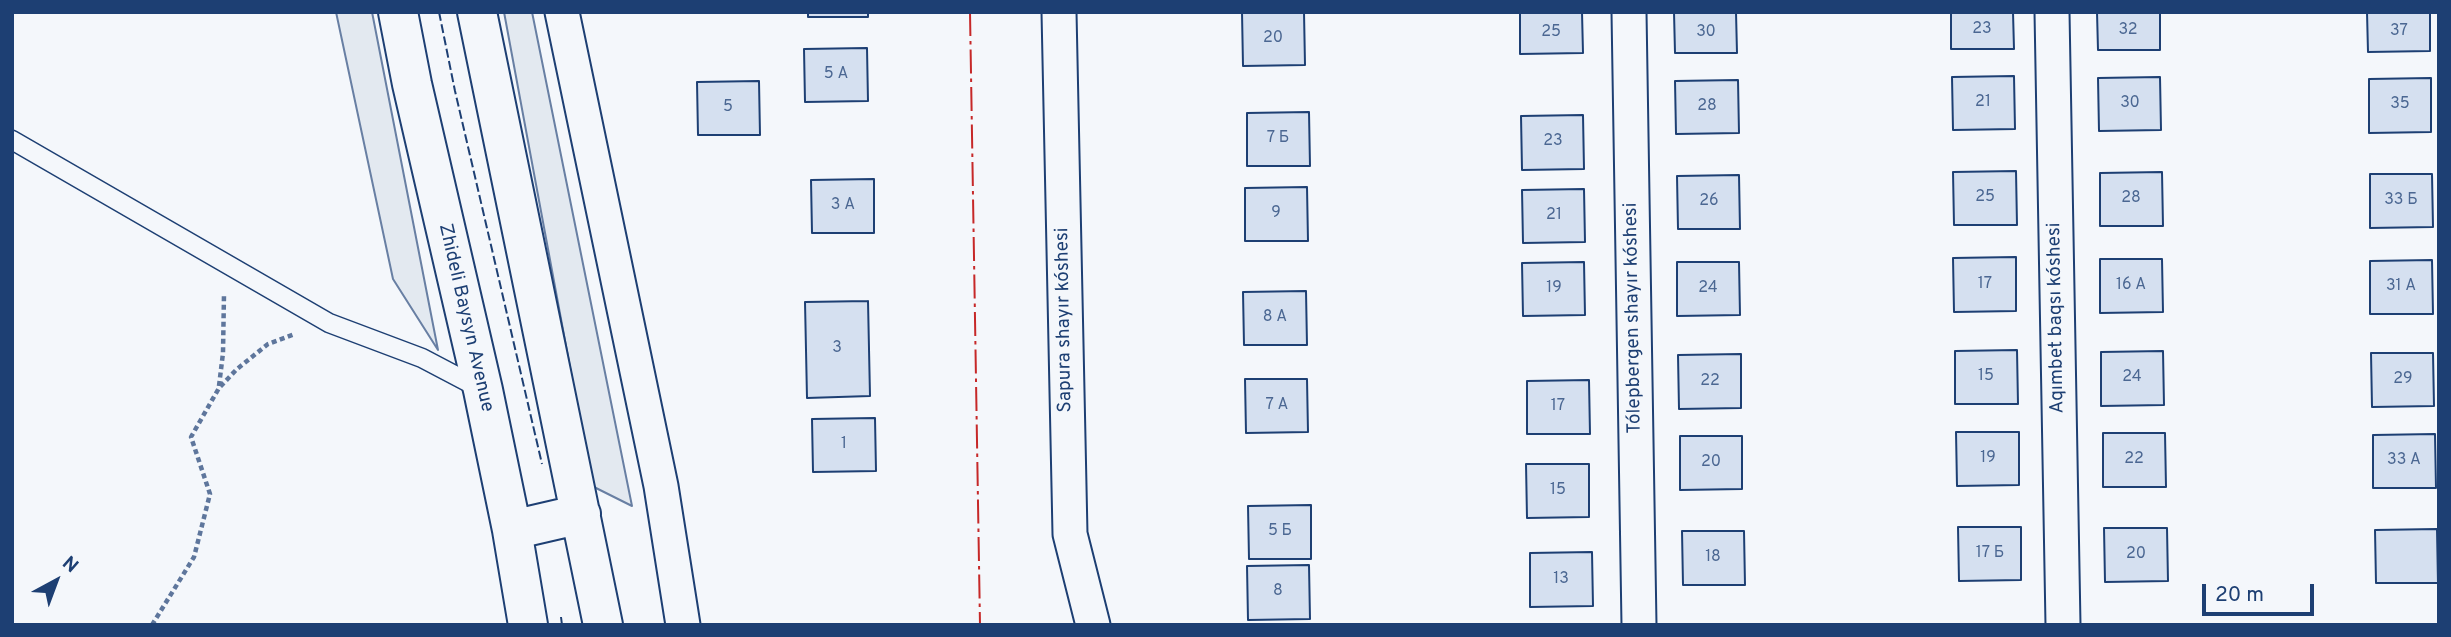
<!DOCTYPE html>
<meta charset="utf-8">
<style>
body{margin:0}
#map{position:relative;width:2451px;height:637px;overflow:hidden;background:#f4f7fb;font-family:Overpass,sans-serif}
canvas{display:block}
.frame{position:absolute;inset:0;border:14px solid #1d3f73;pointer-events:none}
.north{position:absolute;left:21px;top:546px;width:70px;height:70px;-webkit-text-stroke:5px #f4f7fb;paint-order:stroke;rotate:41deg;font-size:19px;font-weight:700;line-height:28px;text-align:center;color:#1d3f73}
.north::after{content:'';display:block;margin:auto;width:24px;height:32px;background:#1d3f73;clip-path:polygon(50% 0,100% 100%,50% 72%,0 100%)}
.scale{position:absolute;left:2202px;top:584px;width:112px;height:32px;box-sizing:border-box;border:4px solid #1d3f73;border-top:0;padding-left:9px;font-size:21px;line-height:24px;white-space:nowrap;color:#1d3f73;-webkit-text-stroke:5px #f4f7fb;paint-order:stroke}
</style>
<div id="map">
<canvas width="2451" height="637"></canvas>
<div class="frame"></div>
<div class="north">N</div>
<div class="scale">20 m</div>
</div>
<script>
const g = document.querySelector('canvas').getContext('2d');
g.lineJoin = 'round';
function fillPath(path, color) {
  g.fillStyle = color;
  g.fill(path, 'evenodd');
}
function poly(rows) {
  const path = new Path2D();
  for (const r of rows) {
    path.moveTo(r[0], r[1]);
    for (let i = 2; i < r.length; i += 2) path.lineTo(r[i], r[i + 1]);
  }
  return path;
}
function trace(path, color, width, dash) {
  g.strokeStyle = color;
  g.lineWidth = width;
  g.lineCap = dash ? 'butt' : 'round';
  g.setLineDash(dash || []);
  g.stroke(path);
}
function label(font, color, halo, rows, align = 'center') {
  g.font = font + ' Overpass,sans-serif';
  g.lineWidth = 5;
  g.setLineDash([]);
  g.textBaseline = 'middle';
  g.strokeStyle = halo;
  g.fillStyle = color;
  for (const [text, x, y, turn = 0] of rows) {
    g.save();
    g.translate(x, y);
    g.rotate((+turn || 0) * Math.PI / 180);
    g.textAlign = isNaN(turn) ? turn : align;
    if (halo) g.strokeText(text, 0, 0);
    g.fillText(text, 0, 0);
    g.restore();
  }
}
const green = poly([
 [336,12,372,12,438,350,393,279,336,12],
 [504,12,532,12,632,506,592,486,504,12]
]);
const building = poly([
 [808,12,868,12,868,17,808,17,808,12],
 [1242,12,1304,12,1305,65,1243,66,1242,12],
 [1520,12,1582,12,1583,53,1520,54,1520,12],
 [1674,12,1736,12,1737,53,1675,53,1674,12],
 [1951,12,2013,12,2014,49,1951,49,1951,12],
 [2097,12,2160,12,2160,50,2098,50,2097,12],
 [2367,12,2430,12,2430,51,2368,52,2367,12],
 [867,48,868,101,805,102,804,49,867,48],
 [2014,76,2015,129,1953,130,1952,77,2014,76],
 [2160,77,2161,130,2099,131,2098,78,2160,77],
 [2431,78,2431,132,2369,133,2369,79,2431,78],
 [1738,80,1739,133,1676,134,1675,81,1738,80],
 [759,81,760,135,698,135,697,82,759,81],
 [1309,112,1310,166,1247,166,1247,113,1309,112],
 [1583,115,1584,169,1522,170,1521,116,1583,115],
 [2016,171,2017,225,1954,225,1953,172,2016,171],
 [2162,172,2163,226,2100,226,2100,173,2162,172],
 [2370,174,2432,174,2433,227,2370,228,2370,174],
 [1739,175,1740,229,1678,229,1677,176,1739,175],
 [874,179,874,233,812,233,811,180,874,179],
 [1307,187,1308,241,1245,241,1245,188,1307,187],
 [1584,189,1585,242,1523,243,1522,190,1584,189],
 [2016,257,2016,311,1954,312,1953,258,2016,257],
 [2100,259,2162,259,2163,312,2100,313,2100,259],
 [2432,260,2433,314,2370,314,2370,261,2432,260],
 [1584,262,1585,315,1523,316,1522,263,1584,262],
 [1677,262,1739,262,1740,315,1677,316,1677,262],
 [1306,291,1307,345,1244,345,1243,292,1306,291],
 [868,301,870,396,807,398,805,302,868,301],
 [2017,350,2018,404,1955,404,1955,351,2017,350],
 [2163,351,2164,405,2101,406,2101,352,2163,351],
 [2371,353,2433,353,2434,406,2372,407,2371,353],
 [1741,354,1741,408,1679,409,1678,355,1741,354],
 [1245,379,1307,379,1308,432,1246,433,1245,379],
 [1589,380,1590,434,1527,434,1527,381,1589,380],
 [875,418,876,471,813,472,812,419,875,418],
 [1956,432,2019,432,2019,485,1957,486,1956,432],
 [2103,433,2165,433,2166,487,2103,487,2103,433],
 [2435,434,2436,488,2373,488,2373,435,2435,434],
 [1680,436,1742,436,1742,489,1680,490,1680,436],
 [1526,464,1589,464,1589,517,1527,518,1526,464],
 [1311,505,1311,559,1249,559,1248,506,1311,505],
 [1958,527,2021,527,2021,580,1959,581,1958,527],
 [2104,528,2167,528,2168,581,2105,582,2104,528],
 [2437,529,2438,583,2376,583,2375,530,2437,529],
 [1682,531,1744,531,1745,585,1683,585,1682,531],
 [1592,552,1593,606,1530,607,1530,553,1592,552],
 [1309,565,1310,619,1248,620,1247,566,1309,565]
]);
const path = poly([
 [219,386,223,353,224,294],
 [152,625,194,557,210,494,191,437,219,388,237,369,268,344,295,334]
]);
const lane = poly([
 [12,140,329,323,422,358,481,389]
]);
const street = poly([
 [562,12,661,486,683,625],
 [1059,12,1070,534,1093,625],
 [1629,12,1639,625],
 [2052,12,2063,625]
]);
const primary = poly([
 [398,12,412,84,483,390,512,530,528,625],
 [477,12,603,625],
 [512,530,581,514]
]);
const fence = poly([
 [439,12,455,91,542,464],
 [561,617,562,625]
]);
const power = poly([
 [970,12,980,625]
]);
const numberNames = [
 ["23",1982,30],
 ["32",2128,31],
 ["37",2399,32],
 ["25",1551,33],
 ["30",1706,33],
 ["20",1273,39],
 ["5 А",836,75],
 ["21",1983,103],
 ["30",2130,104],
 ["35",2400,105],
 ["28",1707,107],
 ["5",728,108],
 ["7 Б",1278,139],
 ["23",1553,142],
 ["25",1985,198],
 ["28",2131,199],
 ["33 Б",2401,201],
 ["26",1709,202],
 ["3 А",843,206],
 ["9",1276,214],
 ["21",1554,216],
 ["17",1985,285],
 ["16 А",2131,286],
 ["31 А",2401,287],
 ["19",1554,289],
 ["24",1708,289],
 ["8 А",1275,318],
 ["3",837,349],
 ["15",1986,377],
 ["24",2132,378],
 ["29",2403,380],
 ["22",1710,382],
 ["7 А",1277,406],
 ["17",1558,407],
 ["1",844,445],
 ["19",1988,459],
 ["22",2134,460],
 ["33 А",2404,461],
 ["20",1711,463],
 ["15",1558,491],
 ["5 Б",1280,532],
 ["17 Б",1990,554],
 ["20",2136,555],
 ["18",1713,558],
 ["13",1561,580],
 ["8",1278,592]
];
const streetNames = [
 ["Zhideli Baysyn Avenue",465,318,77],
 ["Tólepbergen shayır kóshesi",1634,318,-91],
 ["Aqımbet baqsı kóshesi",2057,318,-91],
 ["Sapura shayır kóshesi",1065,320,-91]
];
fillPath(green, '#e3e9f0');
trace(green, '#687fa3', 2);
fillPath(building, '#d5e0f0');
trace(building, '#1d3f73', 2);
trace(lane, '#1d3f73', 21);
trace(street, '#1d3f73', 37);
trace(primary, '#1d3f73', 42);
trace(path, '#5e769c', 4.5, [5, 3.5]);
trace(lane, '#f4f7fb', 18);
trace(street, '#f4f7fb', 33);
trace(primary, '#f4f7fb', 38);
trace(fence, '#1d3f73', 2, [9, 3.5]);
trace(power, '#c62828', 2, [24, 5, 3.5, 5]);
label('16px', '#4b6792', null, numberNames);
label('19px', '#1d3f73', '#f4f7fb', streetNames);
</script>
